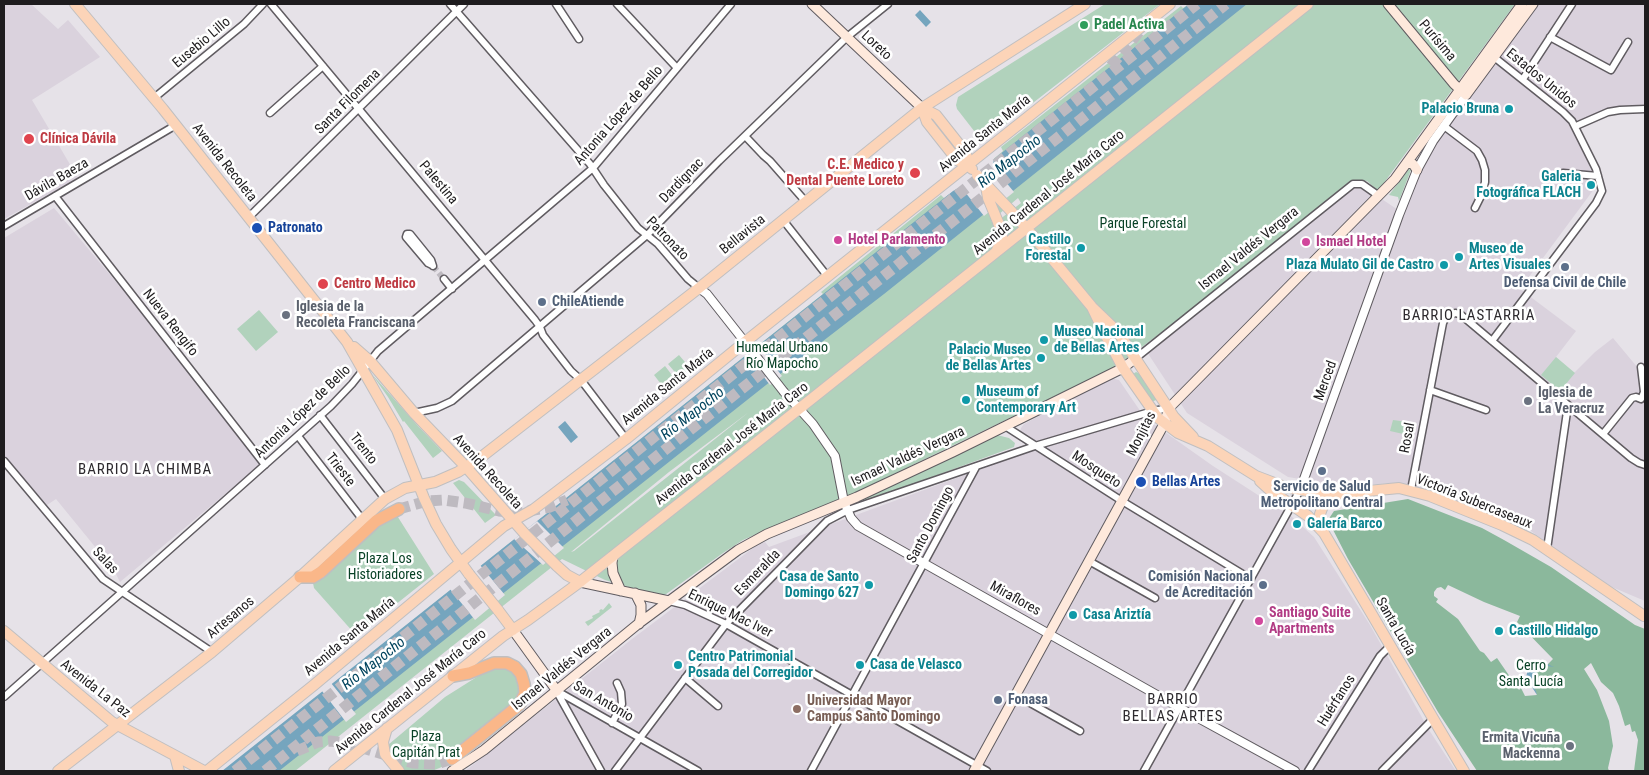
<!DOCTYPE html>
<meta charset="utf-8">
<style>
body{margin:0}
#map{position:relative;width:1649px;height:775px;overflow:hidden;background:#e6e2e8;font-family:"Roboto Condensed",sans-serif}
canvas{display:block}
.frame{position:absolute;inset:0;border:5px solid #1e1c1e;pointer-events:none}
</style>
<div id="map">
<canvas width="1649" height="775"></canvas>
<div class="frame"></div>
</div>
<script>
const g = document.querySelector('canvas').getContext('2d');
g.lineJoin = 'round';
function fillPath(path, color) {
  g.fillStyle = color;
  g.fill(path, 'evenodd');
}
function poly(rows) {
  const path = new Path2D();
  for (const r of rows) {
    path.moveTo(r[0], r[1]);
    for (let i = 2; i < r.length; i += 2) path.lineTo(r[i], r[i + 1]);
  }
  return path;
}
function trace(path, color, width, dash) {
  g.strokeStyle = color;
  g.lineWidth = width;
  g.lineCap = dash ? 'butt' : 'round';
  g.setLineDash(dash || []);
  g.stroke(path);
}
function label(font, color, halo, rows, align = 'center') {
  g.font = font + ' "Roboto Condensed",sans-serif';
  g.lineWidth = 5;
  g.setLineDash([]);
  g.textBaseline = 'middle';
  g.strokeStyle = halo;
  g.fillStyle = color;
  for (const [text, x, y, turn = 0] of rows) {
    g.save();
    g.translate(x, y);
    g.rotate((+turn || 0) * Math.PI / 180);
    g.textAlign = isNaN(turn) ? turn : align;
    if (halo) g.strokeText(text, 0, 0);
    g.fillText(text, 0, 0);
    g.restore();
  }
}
const built = poly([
 [4,4,31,4,58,29,68,20,100,57,32,100,78,178,4,219],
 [1536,4,1645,4,1645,104,1611,108,1573,126,1597,185,1520,289,1576,331,1556,357,1574,373,1595,352,1613,338,1638,368,1645,408,1645,601,1600,582,1531,531,1422,488,1394,483,1343,486,1288,477,1187,413,1147,352,1357,186,1361,185,1404,214,1423,166,1430,152],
 [54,208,148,320,261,464,120,582,114,570,56,499,47,505,4,455,4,238],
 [1110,378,1119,380,1145,418,1213,466,1292,517,1314,537,1370,625,1429,730,1456,771,465,771,632,639,757,545,765,542,769,547,1041,447,1020,432,1021,428,1024,424]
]);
const green = poly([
 [1105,4,1160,4,984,141,978,136,957,109,956,105,958,97],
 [1189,4,1515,4,1378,191,1367,181,1358,180,1349,182,1197,306,1115,367,834,503,786,521,743,540,723,553,662,597,605,580,562,559,295,771,223,771,823,294,821,292,941,195,944,198,960,187,1003,151,1001,147,1181,6,1183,8],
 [1018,198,1021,203,995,223,991,221],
 [749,412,574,551,571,552,669,472],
 [1409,169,1411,170,1399,201,1398,197,1389,195],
 [259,310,278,332,256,351,237,329],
 [679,355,690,368,679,377,668,364],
 [1556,357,1575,373,1560,391,1541,375],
 [665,366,675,379,664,388,654,375],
 [1136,372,1142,375,1159,399,1151,402,1133,374],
 [371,373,418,426,442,451,433,458,404,421,403,422,388,397],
 [1393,420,1415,423,1412,436,1390,431],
 [997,435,1009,438,1015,443,1014,447,858,504,856,503,856,501],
 [459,480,464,482,496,515,485,523,453,483],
 [396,514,434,574,361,632,354,633,314,588,313,583,371,531],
 [609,603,612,607,588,626,585,622,593,618,592,616,600,612,599,611,601,609,603,610],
 [491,668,512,669,521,684,519,696,513,704,454,762,432,771,401,771,382,750,445,697]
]);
const forest = poly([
 [1408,499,1482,528,1504,540,1551,567,1635,625,1645,629,1645,771,1634,771,1638,740,1635,731,1632,732,1630,724,1625,726,1619,706,1613,693,1601,682,1591,663,1584,669,1597,690,1609,721,1613,746,1608,768,1609,771,1477,771,1438,712,1348,559,1328,520,1334,511],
 [1448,585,1484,602,1520,616,1517,622,1553,659,1547,665,1541,666,1533,677,1534,688,1537,695,1525,696,1521,688,1519,690,1497,658,1491,662,1484,653,1480,651,1458,619,1436,602,1438,599,1434,596,1434,592,1437,588,1441,587,1445,590]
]);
const water = poly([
 [1189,4,1247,4,884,294,766,385,279,771,222,771,953,191,960,187,1004,151],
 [920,10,931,22,926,27,915,15],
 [565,421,578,437,571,443,558,427],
 [1538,660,1554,667,1543,665,1534,675,1533,680,1534,688,1536,691,1537,695,1526,678,1528,668]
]);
const pier = poly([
 [993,157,994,158,993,165,995,169,1014,192,984,216,965,192,960,188,954,188],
 [757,343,782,376,770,385,746,354,744,353],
 [537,521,564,548,543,565,514,539],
 [480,565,505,595,475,620,450,589],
 [331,683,356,714,346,722,322,691]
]);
const minorTunnel = poly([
 [433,266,444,279]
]);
const motorwayTunnel = poly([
 [1111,66,1139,32],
 [399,509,427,501,444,500,465,503,499,511,518,513,550,507,567,500],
 [297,751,318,742,330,741,346,743,413,763,437,764,452,759],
 [235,771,1197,4],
 [265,771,593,507,1226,4]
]);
const minor = poly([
 [271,4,535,320,540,327,543,335,571,371,581,380,626,439],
 [450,4,590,164,604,185,638,228,658,244,688,279,699,288],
 [556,4,579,39],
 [617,4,677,68],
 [1550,37,1611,70,1628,42],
 [1523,79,1572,4],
 [154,98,244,24,263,4],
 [270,113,323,66],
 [1444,126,1477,151,1482,160,1485,170,1485,182,1482,194,1475,208],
 [1576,126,1608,112,1620,110,1645,109],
 [745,136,763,155,770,161,806,202],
 [1563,173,1598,176],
 [55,196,265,465],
 [249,217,464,4],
 [783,220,828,277],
 [4,226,176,125],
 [432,265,428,263,406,237,407,234,410,234,431,260,433,266],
 [444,279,452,289],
 [1492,341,1596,203,1602,191,1596,169,1572,121,1563,112,1494,57],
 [1136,358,1353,184,1362,184,1379,196],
 [1430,390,1486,410],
 [414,413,437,408,452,401,647,235,719,161,847,37,888,4],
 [320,415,385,499],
 [1005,426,1122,501,1251,579],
 [1603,434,1632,398,1636,397,1641,399,1642,397,1644,392,1641,367],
 [298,436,362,519],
 [4,461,103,579,212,652],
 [1411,490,1443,323,1446,317,1455,313,1460,314,1631,458,1639,463,1645,465],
 [1547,549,1568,405],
 [1089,561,1155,598],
 [669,601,685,605,726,624,987,771],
 [685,678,718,706],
 [557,691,698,771],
 [557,692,601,771],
 [1016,695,1080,731],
 [4,697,331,406,352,384,378,351,593,168,731,4],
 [612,723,622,704,621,692,617,683],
 [615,771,726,624,827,521,848,510,1035,446,1153,411,1169,408],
 [811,771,976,467],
 [1144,771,1300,490],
 [1308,771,1380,656,1390,646],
 [1382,771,1433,719]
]);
const tertiary = poly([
 [699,288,707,294,752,351],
 [784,392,813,424,835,456,844,502,851,518,858,526,1180,708,1295,771],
 [1300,490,1399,215,1417,170,1433,141,1466,95]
]);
const secondary = poly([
 [812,4,922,108],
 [1388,4,1454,84,1466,95,1533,4],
 [1407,163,1413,164,1417,170],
 [613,556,612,563,613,573,621,591],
 [580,582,669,601],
 [635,593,641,605,641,615,639,624],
 [513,630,557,691],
 [452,771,484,750,638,624,738,550,767,534,857,497,953,452,1123,368,1136,358],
 [974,771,1164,424,1169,408,1395,179,1522,4]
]);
const primary = poly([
 [75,4,163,109,347,342,397,430,424,498,436,524,451,549,469,574],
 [922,108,927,122,957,160,968,165,972,169],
 [922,108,936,115,966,153,968,165],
 [1011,211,1035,238,1092,307,1118,332,1174,417,1193,437],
 [996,252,1002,239,1002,234,998,222],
 [1092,307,1103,330,1123,368,1158,418,1178,433,1208,446,1256,476,1285,487,1318,493,1337,494,1399,488,1430,496,1502,525,1533,540,1644,616],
 [354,347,370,361,414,413,466,467,525,534],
 [1260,481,1271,491,1308,516,1324,533,1464,771],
 [1319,526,1320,514,1323,506,1337,494],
 [557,566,567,575,580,582],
 [498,610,513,630],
 [4,631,112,722,204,771],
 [387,728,383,742,385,754,399,771],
 [175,756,179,771],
 [58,771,212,652,300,577,385,499,405,488,435,482,458,472,480,458,699,288,922,108,1085,4],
 [207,771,314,685,504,526,534,509,626,439,745,342,1170,4],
 [334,771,503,636,528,620,580,582,814,397,1308,4]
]);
const motorway = poly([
 [300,577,313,577,321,572,376,521,399,509],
 [452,759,513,710,520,704,525,693,524,684,521,674,515,667,507,663,494,663,469,673,453,676]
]);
const tertiaryBridge = poly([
 [752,351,784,392]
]);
const primaryBridge = poly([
 [977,175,1011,211],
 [986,186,988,198,998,222],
 [525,534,557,566],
 [469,574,498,610]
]);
const markers = [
 [1084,25,5,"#2e9e5b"],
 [1509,109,5,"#0f9aa8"],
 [29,139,6,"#e0444e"],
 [915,173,6,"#e0444e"],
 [1591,185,5,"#0f9aa8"],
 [257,228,6,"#1a4fb4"],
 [838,240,5,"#d1479c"],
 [1306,242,5,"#d1479c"],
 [1081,248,5,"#0f9aa8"],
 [1459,257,5,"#0f9aa8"],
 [1444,265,5,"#0f9aa8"],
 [1565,267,5,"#5c6f8a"],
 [323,284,6,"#e0444e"],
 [542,302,5,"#5c6f8a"],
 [286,315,5,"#6b7280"],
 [1044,340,5,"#0f9aa8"],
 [1041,358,5,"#0f9aa8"],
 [966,400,5,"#0f9aa8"],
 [1528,401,5,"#6b7280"],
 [1322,471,5,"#5c6f8a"],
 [1141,482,6,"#1a4fb4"],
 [1297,524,5,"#0f9aa8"],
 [869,585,5,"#0f9aa8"],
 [1263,585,5,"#5c6f8a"],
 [1073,615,5,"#0f9aa8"],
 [1259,621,5,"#d1479c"],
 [1499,631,5,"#0f9aa8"],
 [678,665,5,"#0f9aa8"],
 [860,665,5,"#0f9aa8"],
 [998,700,5,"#5c6f8a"],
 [797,709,5,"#8d6e63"],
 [1570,746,5,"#6b7280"]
];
const leisureNames = [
 ["Padel Activa",1094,25]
];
const streetNames = [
 ["Purísima",1437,41,50],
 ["Eusebio Lillo",202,43,-40],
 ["Loreto",876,46,43],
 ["Estados Unidos",1541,79,39],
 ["Santa Filomena",348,102,-45],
 ["Antonia López de Bello",619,116,-49],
 ["Avenida Santa María",985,134,-39],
 ["Avenida Recoleta",224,163,52],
 ["Dávila Baeza",57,180,-30],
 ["Dardignac",682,181,-46],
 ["Palestina",438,183,50],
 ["Avenida Cardenal José María Caro",1049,193,-39],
 ["Bellavista",743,235,-39],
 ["Patronato",667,239,46],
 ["Ismael Valdés Vergara",1249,249,-39],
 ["Nueva Rengifo",170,323,52],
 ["Merced",1326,381,-70],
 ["Avenida Santa María",668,387,-39],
 ["Antonia López de Bello",303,412,-44],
 ["Monjitas",1142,434,-63],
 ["Rosal",1408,438,-79],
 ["Avenida Cardenal José María Caro",732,444,-38],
 ["Trento",363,449,52],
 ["Ismael Valdés Vergara",908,457,-25],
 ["Trieste",340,470,52],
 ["Mosqueto",1096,470,33],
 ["Avenida Recoleta",487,472,48],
 ["Victoria Subercaseaux",1474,502,22],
 ["Santo Domingo",931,525,-62],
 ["Salas",105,561,47],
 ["Esmeralda",758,573,-46],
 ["Miraflores",1015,599,29],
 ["Enrique Mac Iver",730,614,26],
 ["Artesanos",231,618,-40],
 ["Santa Lucía",1395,627,60],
 ["Avenida Santa María",350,637,-40],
 ["Ismael Valdés Vergara",562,669,-39],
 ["Avenida La Paz",95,689,38],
 ["Avenida Cardenal José María Caro",411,692,-39],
 ["Huérfanos",1337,701,-58],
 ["San Antonio",603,702,30]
];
const cultureNames = [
 ["Palacio Bruna",1499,109,"right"],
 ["Galeria",1581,177,"right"],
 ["Fotográfica FLACH",1581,193,"right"],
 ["Castillo",1071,240,"right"],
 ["Forestal",1071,256,"right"],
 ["Museo de",1469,249],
 ["Artes Visuales",1469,265],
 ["Plaza Mulato Gil de Castro",1434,265,"right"],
 ["Museo Nacional",1054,332],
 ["de Bellas Artes",1054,348],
 ["Palacio Museo",1031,350,"right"],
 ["de Bellas Artes",1031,366,"right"],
 ["Museum of",976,392],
 ["Contemporary Art",976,408],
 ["Galería Barco",1307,524],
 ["Casa de Santo",859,577,"right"],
 ["Domingo 627",859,593,"right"],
 ["Casa Ariztía",1083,615],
 ["Castillo Hidalgo",1509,631],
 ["Centro Patrimonial",688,657],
 ["Posada del Corregidor",688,673],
 ["Casa de Velasco",870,665]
];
const healthNames = [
 ["Clínica Dávila",40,139],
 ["C.E. Medico y",904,165,"right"],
 ["Dental Puente Loreto",904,181,"right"],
 ["Centro Medico",334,284]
];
const parkNames = [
 ["Parque Forestal",1143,224],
 ["Humedal Urbano",782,348],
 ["Río Mapocho",782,364],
 ["Plaza Los",385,559],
 ["Historiadores",385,575],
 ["Cerro",1531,666],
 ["Santa Lucía",1531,682],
 ["Plaza",426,737],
 ["Capitán Prat",426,753]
];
const transitNames = [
 ["Patronato",268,228],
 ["Bellas Artes",1152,482]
];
const hotelNames = [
 ["Hotel Parlamento",848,240],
 ["Ismael Hotel",1316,242],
 ["Santiago Suite",1269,613],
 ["Apartments",1269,629]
];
const serviceNames = [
 ["Defensa Civil de Chile",1565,283],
 ["ChileAtiende",552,302,"left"],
 ["Servicio de Salud",1322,487],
 ["Metropolitano Central",1322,503],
 ["Comisión Nacional",1253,577,"right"],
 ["de Acreditación",1253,593,"right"],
 ["Fonasa",1008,700,"left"]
];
const worshipNames = [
 ["Iglesia de la",296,307],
 ["Recoleta Franciscana",296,323],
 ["Iglesia de",1538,393],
 ["La Veracruz",1538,409],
 ["Ermita Vicuña",1560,738,"right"],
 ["Mackenna",1560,754,"right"]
];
const educationNames = [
 ["Universidad Mayor",807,701],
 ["Campus Santo Domingo",807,717]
];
const waterNames = [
 ["Río Mapocho",1010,162,-38],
 ["Río Mapocho",693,414,-38],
 ["Río Mapocho",374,664,-38]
];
const neighbourhoodNames = [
 ["BARRIO LASTARRIA",1469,316],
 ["BARRIO LA CHIMBA",145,470],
 ["BARRIO",1173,700],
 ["BELLAS ARTES",1173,717]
];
fillPath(built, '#dad2dd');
fillPath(green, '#b1d2bc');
fillPath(forest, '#8bb89c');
fillPath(water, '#75a5be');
fillPath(pier, '#e6e2e8');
trace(minorTunnel, '#bebac0', 6, [6, 3]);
trace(motorwayTunnel, '#bebac0', 11, [11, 5.5]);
trace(minor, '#605c61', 9);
trace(tertiary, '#605c61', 10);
trace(secondary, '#605c61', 11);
trace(primary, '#c0bfc0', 12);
trace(motorway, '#c0bfc0', 14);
trace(minor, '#fff', 6);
trace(tertiary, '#fff', 8);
trace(secondary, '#fee9dc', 9);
trace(primary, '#fcd4b8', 10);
trace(motorway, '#fab789', 11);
trace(tertiaryBridge, '#605c61', 10, []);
trace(primaryBridge, '#c0bfc0', 12, []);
trace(tertiaryBridge, '#fff', 8);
trace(primaryBridge, '#fcd4b8', 10);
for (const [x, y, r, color] of markers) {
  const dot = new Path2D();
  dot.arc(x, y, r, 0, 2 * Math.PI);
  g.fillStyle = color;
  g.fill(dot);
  trace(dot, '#fff', 2);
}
label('bold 14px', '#27864d', '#fff', leisureNames, 'left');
label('14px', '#1e1c1e', '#fff', streetNames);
label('bold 14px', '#0d838f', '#fff', cultureNames, 'left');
label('bold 14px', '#be3a42', '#fff', healthNames, 'left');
label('14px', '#084126', '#fff', parkNames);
label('bold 14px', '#164399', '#fff', transitNames, 'left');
label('bold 14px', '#b23c85', '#fff', hotelNames, 'left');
label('bold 14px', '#4e5e75', '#fff', serviceNames);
label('bold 14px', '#5b616d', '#fff', worshipNames, 'left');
label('bold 14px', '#785e54', '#fff', educationNames, 'left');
label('italic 15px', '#00435d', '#fff', waterNames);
g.letterSpacing = '1px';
label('15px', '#2d2a2e', '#fff', neighbourhoodNames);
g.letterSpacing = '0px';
</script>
